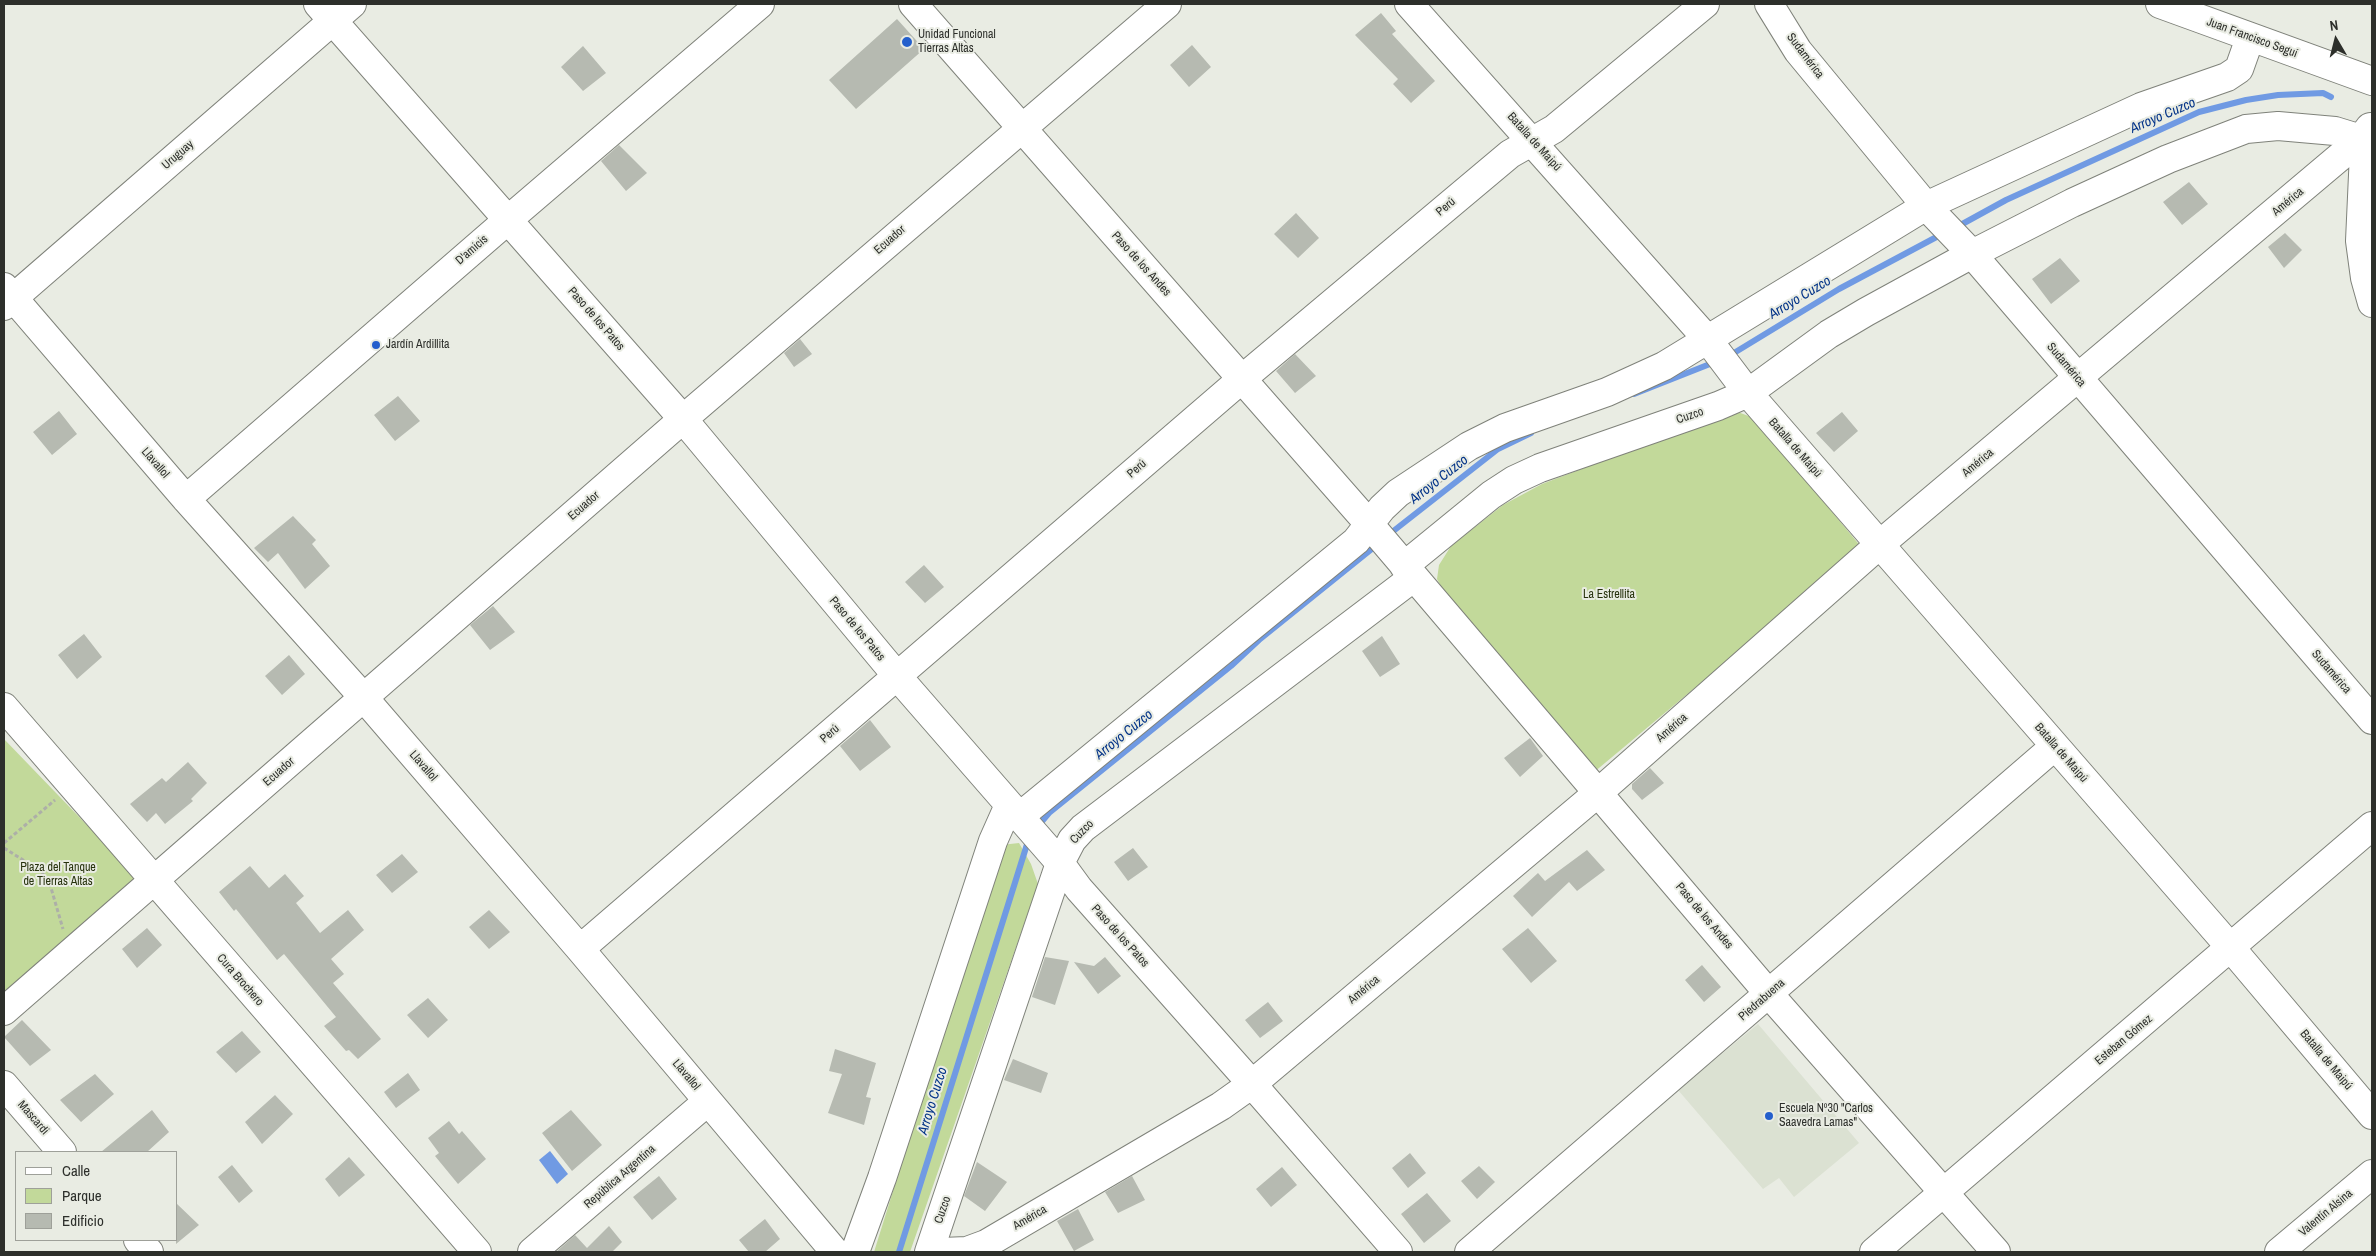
<!DOCTYPE html>
<meta charset="utf-8">
<style>
body{margin:0}
#map{position:relative;width:2376px;height:1256px;overflow:hidden;background:#e9ece3;font-family:"Archivo Narrow",sans-serif}
canvas{display:block}
.frame{position:absolute;inset:0;border:5px solid #2d2f2b;pointer-events:none}
.legend{position:absolute;left:15px;top:1151px;width:162px;height:90px;box-sizing:border-box;background:#e9ece3;border:1px solid #9ea099;margin:0;padding:6px 9px;list-style:none;font-size:15px;color:#2d2f2b}
.legend li{display:flex;align-items:center;gap:10px;height:25px}
.legend b{width:25px;border:1px solid #9ea099}
.north{position:absolute;left:2311px;top:15px;width:50px;height:50px;-webkit-text-stroke:4px #e9ece3;paint-order:stroke;rotate:352deg;font-size:14px;font-weight:700;line-height:20px;text-align:center;color:#2d2f2b}
.north::after{content:'';display:block;margin:auto;width:18px;height:22px;background:#2d2f2b;clip-path:polygon(50% 0,100% 100%,50% 72%,0 100%)}
</style>
<div id="map">
<canvas width="2376" height="1256"></canvas>
<div class="frame"></div>
<ul class="legend">
<li><b style="height:6px;background:#fff"></b>Calle</li>
<li><b style="height:14px;background:#c2d99a"></b>Parque</li>
<li><b style="height:14px;background:#b6bab1"></b>Edificio</li>
</ul>
<div class="north">N</div>
</div>
<script>
const g = document.querySelector('canvas').getContext('2d');
g.lineJoin = 'round';
function fillPath(path, color) {
  g.fillStyle = color;
  g.fill(path, 'evenodd');
}
function poly(rows) {
  const path = new Path2D();
  for (const r of rows) {
    path.moveTo(r[0], r[1]);
    for (let i = 2; i < r.length; i += 2) path.lineTo(r[i], r[i + 1]);
  }
  return path;
}
function trace(path, color, width, dash) {
  g.strokeStyle = color;
  g.lineWidth = width;
  g.lineCap = dash ? 'butt' : 'round';
  g.setLineDash(dash || []);
  g.stroke(path);
}
function label(font, color, halo, rows, align = 'center') {
  g.font = font + ' "Archivo Narrow",sans-serif';
  g.lineWidth = 4;
  g.setLineDash([]);
  g.textBaseline = 'middle';
  g.strokeStyle = halo;
  g.fillStyle = color;
  for (const [text, x, y, turn = 0] of rows) {
    g.save();
    g.translate(x, y);
    g.rotate((+turn || 0) * Math.PI / 180);
    g.textAlign = isNaN(turn) ? turn : align;
    if (halo) g.strokeText(text, 0, 0);
    g.fillText(text, 0, 0);
    g.restore();
  }
}
const built = poly([
 [1758,1024,1859,1143,1794,1197,1779,1178,1763,1189,1678,1090]
]);
const green = poly([
 [1735,411,1754,418,1862,548,1593,773,1448,600,1437,579,1439,565,1451,546,1503,505,1542,484],
 [4,739,138,878,4,992],
 [1019,843,1031,864,1038,884,910,1252,874,1252,1001,845]
]);
const water = poly([
 [550,1151,568,1174,557,1184,539,1160]
]);
const stream = poly([
 [1955,228,2006,200,2199,112,2246,100,2278,95,2323,93,2331,97],
 [1729,356,1839,289,1944,233],
 [1634,394,1715,362],
 [1387,536,1498,449,1531,433],
 [1038,826,1049,813,1231,666,1259,640,1378,544],
 [899,1252,1029,838]
]);
const building = poly([
 [1381,13,1396,31,1392,34,1435,81,1411,103,1393,84,1398,79,1355,35],
 [897,19,924,49,856,109,829,80],
 [1192,45,1211,67,1189,87,1170,65],
 [583,46,606,73,583,91,561,67],
 [619,145,647,173,626,191,601,161],
 [2189,182,2208,204,2182,225,2163,202],
 [1296,213,1319,238,1298,258,1274,234],
 [2285,233,2302,250,2284,268,2268,247],
 [2060,258,2080,281,2051,304,2032,279],
 [800,339,812,354,794,367,784,353],
 [1295,354,1316,376,1295,393,1276,371],
 [398,396,420,421,395,441,374,415],
 [59,411,77,434,52,455,33,432],
 [1842,412,1858,431,1834,452,1816,433],
 [293,516,316,540,312,544,330,566,305,589,278,553,268,562,254,548],
 [924,565,944,587,925,603,905,582],
 [493,606,515,632,490,650,470,625],
 [84,634,102,657,77,679,58,655],
 [1382,636,1400,664,1380,677,1362,651],
 [289,655,305,674,282,695,265,676],
 [870,720,891,747,860,771,840,746],
 [1530,738,1543,756,1520,777,1504,758],
 [188,762,207,783,191,799,193,801,165,824,156,813,147,822,130,804,162,778,166,782],
 [1650,768,1664,783,1642,800,1632,789,1632,784],
 [1133,848,1148,867,1128,881,1114,862],
 [1587,850,1605,870,1577,891,1569,882,1532,917,1513,896,1538,873,1545,881],
 [402,854,418,872,392,893,376,875],
 [250,866,269,888,285,874,304,896,296,903,320,933,348,910,364,930,331,959,344,974,333,983,381,1039,358,1059,349,1050,346,1051,324,1026,336,1017,284,954,277,960,236,909,234,911,219,892],
 [489,910,510,932,489,949,469,927],
 [147,928,162,945,137,968,122,949],
 [1528,928,1557,961,1531,983,1502,949],
 [1045,957,1069,961,1055,1005,1032,997],
 [1105,957,1121,976,1098,994,1074,962,1094,966],
 [1702,965,1721,987,1704,1002,1685,980],
 [428,998,448,1020,428,1038,407,1015],
 [1268,1002,1283,1021,1260,1038,1245,1020],
 [22,1020,51,1050,30,1066,4,1037],
 [242,1031,261,1052,236,1073,216,1052],
 [835,1049,876,1063,866,1097,871,1098,864,1125,828,1113,842,1074,829,1071],
 [1013,1059,1048,1073,1041,1093,1004,1080],
 [408,1073,420,1090,396,1108,384,1092],
 [95,1074,114,1094,81,1122,60,1100],
 [275,1095,293,1114,262,1144,245,1122],
 [152,1110,169,1132,147,1152,101,1152],
 [571,1110,602,1145,572,1171,542,1133],
 [449,1121,459,1134,462,1131,486,1159,458,1184,435,1156,439,1153,428,1138],
 [1410,1153,1426,1173,1408,1188,1392,1168],
 [349,1157,365,1175,339,1197,325,1179],
 [977,1162,1007,1182,985,1211,964,1196],
 [232,1165,253,1191,239,1203,218,1177],
 [1479,1166,1495,1182,1477,1199,1461,1181],
 [1282,1167,1297,1185,1271,1207,1256,1189],
 [659,1176,677,1199,652,1220,633,1197],
 [1132,1176,1145,1200,1118,1213,1105,1192],
 [1427,1193,1451,1221,1424,1243,1401,1214],
 [176,1203,199,1225,176,1244],
 [1078,1209,1094,1240,1074,1251,1057,1221],
 [765,1219,780,1239,765,1252,749,1252,739,1240],
 [609,1226,622,1242,612,1252,556,1252,575,1235,587,1248]
]);
const path = poly([
 [4,843,55,800],
 [4,848,39,870,49,881,63,929]
]);
const minor = poly([
 [318,4,683,419,897,676,1060,863,1079,889,1252,1084,1398,1252],
 [913,4,1370,525,1769,994,1996,1252],
 [1409,4,1708,340,1748,393,2231,948,2372,1115],
 [1769,4,1798,51,1926,206,1972,254,2372,720],
 [2160,4,2372,81],
 [2370,127,2361,139,2364,153,2360,241,2365,278,2372,303],
 [4,287,186,499,364,698,580,949,835,1252],
 [4,306,352,4],
 [186,499,509,219,760,4],
 [1404,566,1491,495,1514,480,1540,468,1718,406,1748,393,1829,334,1866,312,1972,254,2072,203,2168,159,2246,129,2278,126,2335,131,2361,139],
 [4,707,477,1252],
 [1019,817,1356,541,1382,508,1398,493,1469,446,1505,428,1607,392,1664,366,1926,206,2141,107,2227,77,2239,69,2250,38],
 [580,949,1243,378,1510,154,1554,129,1705,4],
 [4,1011,683,419,1167,4],
 [4,1085,62,1152],
 [138,1240,149,1252],
 [532,1252,708,1101],
 [855,1252,882,1178,993,841,1009,805],
 [929,1252,1060,863,1072,840,1083,828,1414,577],
 [942,1252,967,1251,986,1244,1221,1106,1252,1084,1599,792,1879,545,2361,139],
 [1469,1252,2055,746],
 [1874,1252,2372,826],
 [2279,1252,2372,1174]
]);
const markers = [
 [907,42,6,"#245fcc"],
 [376,345,5,"#245fcc"],
 [1769,1116,5,"#245fcc"]
];
const poiNames = [
 ["Unidad Funcional",918,35],
 ["Tierras Altas",918,49],
 ["Jardín Ardillita",386,345],
 ["Escuela Nº30 \"Carlos",1779,1109],
 ["Saavedra Lamas\"",1779,1123]
];
const streetNames = [
 ["Juan Francisco Seguí",2252,38,20],
 ["Sudamérica",1805,56,53],
 ["Batalla de Maipú",1534,142,48],
 ["Uruguay",178,155,-41],
 ["América",2288,202,-40],
 ["Perú",1446,207,-40],
 ["Ecuador",890,240,-41],
 ["D'amicis",472,250,-41],
 ["Paso de los Andes",1141,264,48],
 ["Paso de los Patos",596,319,49],
 ["Sudamérica",2066,365,50],
 ["Cuzco",1690,416,-19],
 ["Batalla de Maipú",1795,448,49],
 ["Llavallol",155,463,49],
 ["América",1978,463,-40],
 ["Perú",1137,469,-41],
 ["Ecuador",584,506,-41],
 ["Paso de los Patos",857,629,50],
 ["Sudamérica",2331,672,49],
 ["América",1672,728,-41],
 ["Perú",830,734,-41],
 ["Batalla de Maipú",2061,753,49],
 ["Llavallol",423,766,49],
 ["Ecuador",279,772,-41],
 ["Cuzco",1082,832,-46],
 ["Paso de los Andes",1704,916,50],
 ["Paso de los Patos",1120,936,48],
 ["Cura Brochero",240,980,49],
 ["América",1364,990,-40],
 ["Piedrabuena",1762,1000,-41],
 ["Esteban Gómez",2124,1040,-40],
 ["Batalla de Maipú",2326,1060,50],
 ["Llavallol",686,1075,50],
 ["Mascardi",33,1118,49],
 ["República Argentina",620,1177,-41],
 ["Cuzco",943,1210,-71],
 ["Valentín Alsina",2326,1213,-40],
 ["América",1030,1218,-30]
];
const parkNames = [
 ["La Estrellita",1609,595],
 ["Plaza del Tanque",58,868],
 ["de Tierras Altas",58,882]
];
const waterNames = [
 ["Arroyo Cuzco",2163,116,-23],
 ["Arroyo Cuzco",1800,298,-31],
 ["Arroyo Cuzco",1439,480,-38],
 ["Arroyo Cuzco",1124,735,-39],
 ["Arroyo Cuzco",933,1101,-73]
];
fillPath(built, '#dbe1d2');
fillPath(green, '#c2d99a');
fillPath(water, '#709ae3');
trace(stream, '#709ae3', 6);
fillPath(building, '#b6bab1');
trace(minor, '#7f827a', 30);
trace(path, '#adafa8', 3, [4, 2.5]);
trace(minor, '#fff', 28);
for (const [x, y, r, color] of markers) {
  const dot = new Path2D();
  dot.arc(x, y, r, 0, 2 * Math.PI);
  g.fillStyle = color;
  g.fill(dot);
  trace(dot, '#e9ece3', 2);
}
label('12px', '#2d2f2b', '#e9ece3', poiNames, 'left');
label('12px', '#2d2f2b', '#e9ece3', streetNames);
label('12px', '#27320d', '#e9ece3', parkNames);
label('italic 14px', '#043488', '#e9ece3', waterNames);
</script>
